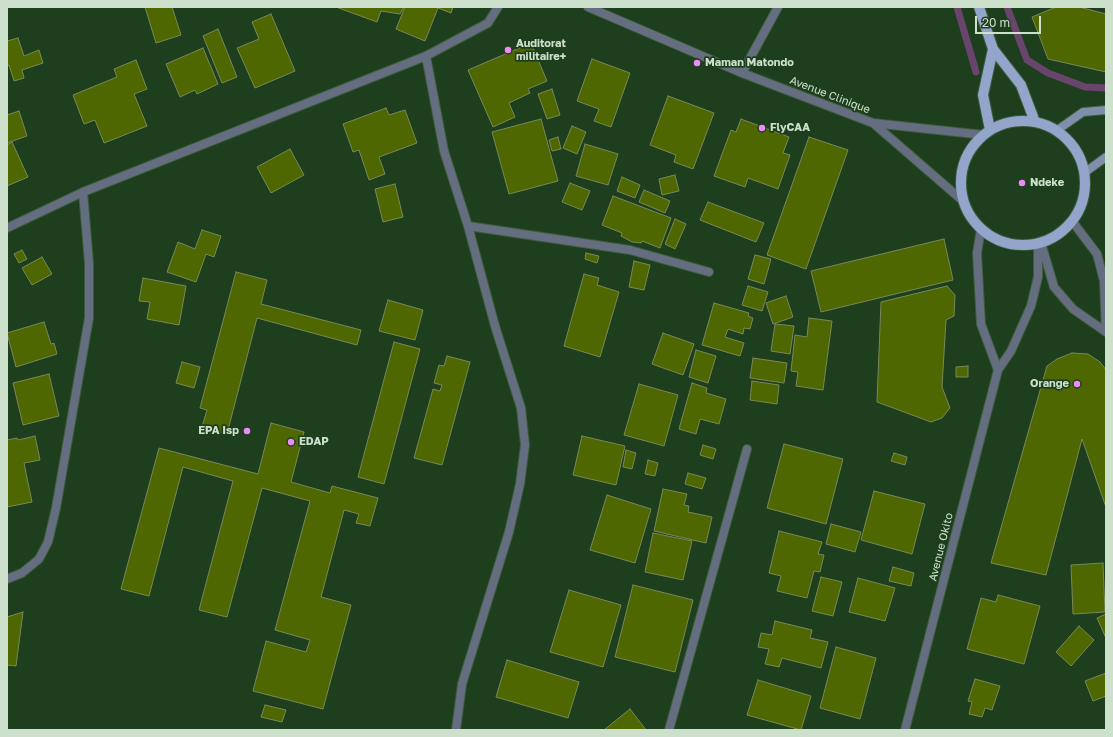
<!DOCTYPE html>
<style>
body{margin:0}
#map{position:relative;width:1113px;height:737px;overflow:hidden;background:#1e3f1e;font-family:"Golos Text",sans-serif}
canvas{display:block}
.frame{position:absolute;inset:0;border:8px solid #cde0cc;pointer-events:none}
.scale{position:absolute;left:975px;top:16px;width:66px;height:18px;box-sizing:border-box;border:2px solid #cde0cc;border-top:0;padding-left:5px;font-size:12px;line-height:14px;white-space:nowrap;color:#cde0cc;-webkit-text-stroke:3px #1e3f1e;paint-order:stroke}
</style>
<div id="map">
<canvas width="1113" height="737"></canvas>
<div class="frame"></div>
<div class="scale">20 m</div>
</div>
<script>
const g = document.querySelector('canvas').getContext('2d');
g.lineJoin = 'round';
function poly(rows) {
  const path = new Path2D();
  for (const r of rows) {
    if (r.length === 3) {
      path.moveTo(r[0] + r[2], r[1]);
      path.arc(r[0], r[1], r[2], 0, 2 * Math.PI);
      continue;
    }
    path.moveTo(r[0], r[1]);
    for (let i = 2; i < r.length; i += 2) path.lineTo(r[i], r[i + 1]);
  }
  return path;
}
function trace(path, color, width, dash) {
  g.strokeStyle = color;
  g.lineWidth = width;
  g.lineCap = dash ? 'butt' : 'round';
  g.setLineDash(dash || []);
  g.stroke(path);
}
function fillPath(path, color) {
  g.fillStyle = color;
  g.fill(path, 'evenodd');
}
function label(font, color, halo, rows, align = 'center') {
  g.font = font + ' "Golos Text",sans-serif';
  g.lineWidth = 3.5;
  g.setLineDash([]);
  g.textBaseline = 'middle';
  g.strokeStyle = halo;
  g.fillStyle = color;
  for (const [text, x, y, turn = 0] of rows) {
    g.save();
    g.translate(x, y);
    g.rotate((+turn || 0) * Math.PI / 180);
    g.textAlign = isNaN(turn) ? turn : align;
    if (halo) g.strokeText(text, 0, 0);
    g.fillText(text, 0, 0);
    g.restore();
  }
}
const stream = poly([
 [957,7,976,72],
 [1007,7,1027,60,1048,73,1085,87,1106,88]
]);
const building = poly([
 [145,7,172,7,181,35,156,43,145,7],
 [336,7,404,7,400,14,381,11,377,22,336,7],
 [405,7,453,7,451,13,438,8,425,41,396,29,405,7],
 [1056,7,1079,7,1106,14,1106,72,1048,59,1032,17,1056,7],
 [271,14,295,71,255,88,237,48,259,39,252,22,271,14],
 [218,29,237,77,222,83,203,36,218,29],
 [18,38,24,56,39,50,43,63,22,70,24,78,14,81,9,65,7,66,7,41,18,38],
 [531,43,547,81,528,89,530,93,509,103,515,117,493,127,468,70,531,43],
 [203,48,218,84,197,94,195,90,180,97,166,64,203,48],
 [592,59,630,73,611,127,594,121,599,109,577,101,592,59],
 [136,60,147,89,134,94,147,126,104,143,95,120,84,124,73,95,117,77,114,69,136,60],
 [552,89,560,115,547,119,538,94,552,89],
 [668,96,714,113,693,169,674,162,676,155,650,145,668,96],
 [386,108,389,115,405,110,417,143,379,157,385,174,369,180,359,150,353,152,343,124,386,108],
 [19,111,27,136,7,143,7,115,19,111],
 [541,119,558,181,509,194,492,132,541,119],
 [741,119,789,137,783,153,790,155,778,189,748,178,745,187,714,176,731,130,736,132,741,119],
 [572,126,586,132,577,154,563,148,572,126],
 [558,137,561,149,552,151,549,140,558,137],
 [809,137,848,150,806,269,767,255,809,137],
 [12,142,28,177,7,186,7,145,12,142],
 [585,144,618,154,608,185,576,176,585,144],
 [290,149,304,175,271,193,257,167,290,149],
 [675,175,679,191,662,195,659,179,675,175],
 [622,177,640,185,635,198,617,191,622,177],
 [570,183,590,191,582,210,562,202,570,183],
 [395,184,403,217,383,222,375,189,395,184],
 [644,190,670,201,665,213,639,202,644,190],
 [613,196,671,218,660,248,642,241,641,243,632,242,621,236,622,233,602,225,613,196],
 [708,202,764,223,756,242,700,220,708,202],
 [675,219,686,224,675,249,665,244,675,219],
 [202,230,221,236,214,257,206,254,196,282,167,272,178,242,195,249,202,230],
 [944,239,953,280,821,312,811,271,944,239],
 [22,250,27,259,19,263,14,254,22,250],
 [586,253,599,256,597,263,585,259,586,253],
 [755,255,771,259,764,284,748,279,755,255],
 [42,257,52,274,32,285,22,268,42,257],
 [634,261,650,265,644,290,629,287,634,261],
 [236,272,267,280,261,304,361,330,357,345,257,318,227,434,202,427,207,410,200,408,236,272],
 [584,274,599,278,597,285,619,292,600,357,564,346,584,274],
 [143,278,186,286,179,325,147,319,150,302,139,301,143,278],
 [748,286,768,292,762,311,742,305,748,286],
 [947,286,955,295,954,316,946,320,942,387,950,408,942,418,931,422,877,402,881,302,947,286],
 [786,296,793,317,773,324,766,303,786,296],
 [388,300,423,310,415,340,379,331,388,300],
 [714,303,749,313,748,316,753,318,750,329,744,328,743,334,728,329,725,337,744,343,740,356,702,345,714,303],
 [809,318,832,321,823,390,796,386,798,372,791,371,795,335,807,337,809,318],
 [44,322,51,344,54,343,57,354,16,367,7,333,44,322],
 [775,324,794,326,790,354,771,351,775,324],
 [663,333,694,344,683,375,652,364,663,333],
 [394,342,420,349,384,484,358,477,394,342],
 [696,350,716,356,708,383,689,377,696,350],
 [1072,353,1088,354,1100,362,1106,370,1106,507,1082,439,1046,575,991,563,1047,366,1057,359,1072,353],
 [447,356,470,362,442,465,414,458,433,389,440,391,442,385,434,383,439,365,444,366,447,356],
 [753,358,787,363,784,383,750,378,753,358],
 [182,362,200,367,194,388,176,383,182,362],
 [968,366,968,377,956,377,956,367,968,366],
 [49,374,59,416,23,425,13,383,49,374],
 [752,381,779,385,777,404,750,400,752,381],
 [692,383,707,388,706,393,726,399,719,424,700,419,696,434,679,429,692,383],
 [639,384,678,395,664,446,624,435,639,384],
 [271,423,304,432,291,482,330,493,332,486,378,498,370,526,356,523,359,514,344,510,321,597,351,605,323,709,253,691,266,641,306,652,310,640,275,630,310,501,262,488,227,617,199,610,233,481,183,467,149,596,121,589,159,448,258,474,271,423],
 [35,436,40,460,24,463,32,502,7,507,7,440,17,438,18,440,35,436],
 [582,436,625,446,616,485,573,475,582,436],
 [784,444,843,459,826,524,767,508,784,444],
 [703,445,716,449,713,459,700,455,703,445],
 [626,450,636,453,632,469,623,467,626,450],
 [894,453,907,457,905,465,891,461,894,453],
 [648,460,658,463,655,476,645,474,648,460],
 [688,473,706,478,702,489,685,484,688,473],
 [663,489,687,494,684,505,689,506,688,512,712,517,706,543,654,531,663,489],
 [874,491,925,504,912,554,861,540,874,491],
 [607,495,651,509,635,563,590,550,607,495],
 [831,524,861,532,855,552,826,544,831,524],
 [779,531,822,542,818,554,824,555,820,572,814,571,807,598,777,591,781,576,769,573,779,531],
 [653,533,692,541,683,580,645,572,653,533],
 [1103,563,1105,612,1073,614,1071,565,1103,563],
 [893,567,914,573,911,586,889,581,893,567],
 [821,577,842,582,833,616,812,611,821,577],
 [858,578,895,588,885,621,849,612,858,578],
 [633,585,693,600,675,672,615,657,633,585],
 [569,590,621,605,603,667,550,652,569,590],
 [998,595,1040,606,1024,664,967,649,981,598,996,602,998,595],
 [23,612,16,666,7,665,7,617,23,612],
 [1106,614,1106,638,1097,618,1106,614],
 [775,621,812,630,810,638,828,642,821,668,782,658,779,667,765,664,769,649,758,647,761,633,772,635,775,621],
 [1079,626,1094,640,1071,666,1056,652,1079,626],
 [836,647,876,658,860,719,820,708,836,647],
 [507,660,579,682,568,718,496,697,507,660],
 [1106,673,1106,696,1093,701,1085,681,1106,673],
 [975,679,1000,686,992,710,985,708,982,717,969,714,972,702,968,701,975,679],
 [758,680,811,696,801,730,747,715,758,680],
 [265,705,286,710,282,722,261,717,265,705],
 [630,709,646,730,604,730,630,709]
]);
const street = poly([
 [588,7,742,73,873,123,984,135],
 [426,56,444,151,468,226,495,326,521,408,525,445,520,484,509,532,462,684,456,730],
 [742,73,778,7],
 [873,123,963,201],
 [1072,221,1097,254,1104,281,1106,332],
 [468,226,630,250,709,272],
 [7,228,83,192,426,56,488,23,498,7],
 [981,229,977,253,981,324,998,370],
 [1041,243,1054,287,1073,309,1106,332],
 [7,579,22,573,39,559,48,542,56,508,89,318,89,263,83,192],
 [669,730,747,449],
 [905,730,998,370,1011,351,1031,306,1038,277,1038,243]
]);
const secondary = poly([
 [1056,131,1083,112,1106,110],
 [1084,173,1106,157]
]);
const primary = poly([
 [979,7,993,49,1021,85,1035,122],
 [1023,183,62],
 [990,130,983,95,993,49]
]);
const markers = [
 [508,50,4,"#ee8bf8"],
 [697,63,4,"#ee8bf8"],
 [762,128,4,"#ee8bf8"],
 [1022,183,4,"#ee8bf8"],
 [1077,384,4,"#ee8bf8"],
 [247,431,4,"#ee8bf8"],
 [291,442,4,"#ee8bf8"]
];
const poiNames = [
 ["Auditorat",516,44],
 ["militaire+",516,57],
 ["Maman Matondo",705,63],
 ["FlyCAA",770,128],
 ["Ndeke",1030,183],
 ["Orange",1069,384,"right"],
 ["EPA Isp",239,431,"right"],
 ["EDAP",299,442]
];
const streetNames = [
 ["Avenue Clinique",830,95,21],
 ["Avenue Okito",941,547,-76]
];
trace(stream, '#69456d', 7);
fillPath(building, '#4f6700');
trace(building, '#78885a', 1);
trace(street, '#3e5c3d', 10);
trace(secondary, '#3e5c3d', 10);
trace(primary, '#3e5c3d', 12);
trace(street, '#656e81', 8);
trace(secondary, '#7f8eaa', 8);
trace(primary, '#93a5ca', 10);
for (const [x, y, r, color] of markers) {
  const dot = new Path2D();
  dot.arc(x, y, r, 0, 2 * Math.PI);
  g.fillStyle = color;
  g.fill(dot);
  trace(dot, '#1e3f1e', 1.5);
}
label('bold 11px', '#cde0cc', '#1e3f1e', poiNames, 'left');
label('11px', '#cde0cc', '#1e3f1e', streetNames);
</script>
